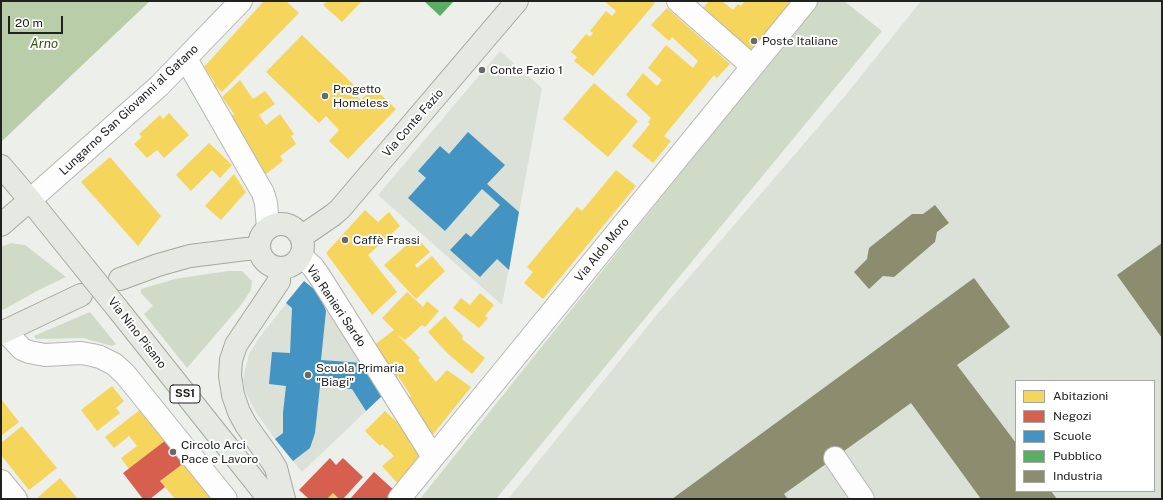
<!DOCTYPE html>
<meta charset="utf-8">
<style>
body{margin:0}
#map{position:relative;width:1163px;height:500px;overflow:hidden;background:#ecefea;font-family:"Public Sans",sans-serif}
canvas{display:block}
.frame{position:absolute;inset:0;border:2px solid #20221f;pointer-events:none}
.legend{position:absolute;left:1015px;top:380px;width:140px;height:112px;box-sizing:border-box;background:#fff;border:1px solid #a6a7a5;margin:0;padding:5px 7px;list-style:none;font-size:12px;color:#20221f}
.legend li{display:flex;align-items:center;gap:8px;height:20px}
.legend b{width:20px;border:1px solid #a6a7a5}
.scale{position:absolute;left:8px;top:16px;width:55px;height:18px;box-sizing:border-box;border:2px solid #20221f;border-top:0;padding-left:5px;font-size:12px;line-height:14px;white-space:nowrap;color:#20221f;-webkit-text-stroke:3px #fff;paint-order:stroke}
</style>
<div id="map">
<canvas width="1163" height="500"></canvas>
<div class="frame"></div>
<ul class="legend">
<li><b style="height:11px;background:#f6d55c"></b>Abitazioni</li>
<li><b style="height:11px;background:#d6604d"></b>Negozi</li>
<li><b style="height:11px;background:#4393c3"></b>Scuole</li>
<li><b style="height:11px;background:#5aae61"></b>Pubblico</li>
<li><b style="height:11px;background:#8c8c6e"></b>Industria</li>
</ul>
<div class="scale">20 m</div>
</div>
<script>
const g = document.querySelector('canvas').getContext('2d');
g.lineJoin = 'round';
function fillPath(path, color) {
  g.fillStyle = color;
  g.fill(path, 'evenodd');
}
function poly(rows) {
  const path = new Path2D();
  for (const r of rows) {
    if (r.length === 3) {
      path.moveTo(r[0] + r[2], r[1]);
      path.arc(r[0], r[1], r[2], 0, 2 * Math.PI);
      continue;
    }
    path.moveTo(r[0], r[1]);
    for (let i = 2; i < r.length; i += 2) path.lineTo(r[i], r[i + 1]);
  }
  return path;
}
function trace(path, color, width, dash) {
  g.strokeStyle = color;
  g.lineWidth = width;
  g.lineCap = dash ? 'butt' : 'round';
  g.setLineDash(dash || []);
  g.stroke(path);
}
function label(font, color, halo, rows, align = 'center') {
  g.font = font + ' "Public Sans",sans-serif';
  g.lineWidth = 4;
  g.setLineDash([]);
  g.textBaseline = 'middle';
  g.strokeStyle = halo;
  g.fillStyle = color;
  for (const [text, x, y, turn = 0] of rows) {
    g.save();
    g.translate(x, y);
    g.rotate((+turn || 0) * Math.PI / 180);
    g.textAlign = isNaN(turn) ? turn : align;
    if (halo) g.strokeText(text, 0, 0);
    g.fillText(text, 0, 0);
    g.restore();
  }
}
const built = poly([
 [921,1,1162,1,1162,499,508,499,655,317,845,96],
 [1016,381,1154,381,1154,491,1016,491],
 [500,51,542,88,502,305,378,195],
 [304,281,315,290,333,320,384,394,302,472,275,439,255,411,245,391,243,379,249,354,259,338]
]);
const green = poly([
 [818,1,844,1,882,31,496,499,420,499],
 [11,243,25,245,66,277,37,291,1,311,1,247],
 [228,271,242,271,252,281,251,290,241,305,187,368,144,314,153,306,141,293,141,289,175,279],
 [90,312,116,344,112,346,83,338,36,339,34,336]
]);
const water = poly([
 [1,1,150,1,1,142]
]);
const homes = poly([
 [264,1,286,1,299,13,222,92,214,85,215,83,204,67],
 [327,1,362,1,342,22,323,5],
 [604,1,652,1,655,3,593,76,574,61,577,57,571,52,586,34,590,37,593,33,590,31,606,11,612,16,616,11],
 [709,1,722,1,733,10,738,4,741,6,745,1,791,1,752,50,701,10],
 [667,8,730,64,717,78,714,75,664,136,671,141,653,163,632,146,650,124,648,122,651,118,626,95,643,73,657,86,662,80,648,68,666,45,693,68,698,61,672,37,669,41,651,25],
 [302,35,358,89,354,93,361,100,373,87,396,109,348,159,329,141,339,130,326,116,319,123,266,72],
 [240,80,253,99,265,91,275,104,259,115,266,125,280,114,294,134,291,136,296,144,280,156,283,161,262,177,228,118,234,114,222,97],
 [594,83,638,121,608,157,563,119],
 [169,113,189,135,164,158,157,150,147,158,134,144,142,137,139,134,160,115,163,119],
 [209,143,232,165,220,178,212,170,191,191,176,175],
 [110,157,161,216,138,246,81,182],
 [616,170,636,186,543,299,524,283,533,272,527,267,577,207,582,211],
 [234,174,246,192,221,220,205,206],
 [365,210,378,222,389,212,400,226,368,255,397,292,372,315,326,253],
 [416,237,430,252,415,265,417,268,432,256,445,271,416,299,384,265],
 [407,292,423,307,427,301,439,311,425,327,422,325,405,340,397,334,420,358,418,360,436,382,447,370,471,387,431,437,407,399,411,396,398,376,394,380,373,346,394,330,382,318],
 [480,293,494,305,485,316,488,318,479,328,453,308,461,298,470,305],
 [445,316,463,336,462,339,485,358,472,374,448,354,428,332],
 [112,386,124,401,116,408,120,413,97,431,81,410],
 [1,399,19,422,1,436],
 [141,409,166,440,129,469,121,458,137,446,129,436,114,448,105,437],
 [385,411,401,426,422,456,398,484,382,466,394,456,382,444,380,446,365,431],
 [22,426,57,468,29,490,1,455,1,443],
 [184,463,212,498,211,499,175,499,160,481],
 [60,478,78,499,36,499],
 [333,493,339,499,327,499]
]);
const shops = poly([
 [166,440,184,463,160,481,165,487,150,499,143,499,123,473],
 [330,458,336,465,343,458,363,477,343,499,339,499,333,493,327,499,309,499,299,490],
 [374,472,395,491,387,499,350,499]
]);
const schools = poly([
 [468,132,505,165,487,184,519,212,509,270,497,259,480,277,450,250,466,233,471,237,500,205,482,189,445,231,408,198,426,178,418,171,440,146,449,154],
 [304,281,315,290,321,298,326,311,321,360,363,363,384,394,366,411,352,389,320,386,315,433,310,448,293,461,275,439,283,433,283,413,286,386,269,384,272,352,290,353,292,308,286,303]
]);
const public = poly([
 [424,1,454,1,440,16]
]);
const industry = poly([
 [935,205,949,223,937,232,935,242,894,277,883,276,869,289,854,272,867,259,869,248,912,214,923,214],
 [1162,243,1162,338,1117,275],
 [974,278,1010,327,957,365,1016,443,1016,491,1051,491,1057,499,981,499,911,403,784,494,788,499,672,499]
]);
const minor = poly([
 [678,1,752,66],
 [186,59,263,193,266,203,268,228],
 [30,200,159,86,241,1],
 [301,256,313,267,320,277,433,457],
 [5,331,22,349,29,352,45,355,81,353,92,355,100,357,114,364,125,374,226,499],
 [835,458,863,499],
 [1,481,16,499],
 [399,499,806,1]
]);
const major = poly([
 [1,166,30,200,84,267],
 [281,246,22],
 [1,225,30,200],
 [301,237,333,215,340,209,517,1],
 [280,269,279,281,236,345,231,360,230,376,233,395,239,412,246,425,271,460,276,468,284,499],
 [120,279,158,265,190,256,246,249,259,249],
 [117,308,269,499],
 [1,333,81,295]
]);
const majorBridge = poly([
 [84,267,117,308]
]);
const markers = [
 [754,41,4,"#676a66"],
 [482,70,4,"#676a66"],
 [325,96,4,"#676a66"],
 [345,240,4,"#676a66"],
 [308,375,4,"#676a66"],
 [173,452,4,"#676a66"]
];
const shields = [
 [185,394,30]
];
const shieldNames = [
 ["SS1",185,394]
];
const poiNames = [
 ["Poste Italiane",762,41],
 ["Conte Fazio 1",490,70],
 ["Progetto",333,89],
 ["Homeless",333,103],
 ["Caffè Frassi",353,240],
 ["Scuola Primaria",316,368],
 ["\"Biagi\"",316,382],
 ["Circolo Arci",181,445],
 ["Pace e Lavoro",181,459]
];
const streetNames = [
 ["Lungarno San Giovanni al Gatano",129,110,-43],
 ["Via Conte Fazio",413,123,-49],
 ["Via Aldo Moro",602,250,-51],
 ["Via Ranieri Sardo",336,306,56],
 ["Via Nino Pisano",137,333,52]
];
const waterNames = [
 ["Arno",44,44]
];
fillPath(built, '#dbe1d7');
fillPath(green, '#cfdbc6');
fillPath(water, '#b8cda8');
fillPath(homes, '#f6d55c');
fillPath(shops, '#d6604d');
fillPath(schools, '#4393c3');
fillPath(public, '#5aae61');
fillPath(industry, '#8c8c6e');
trace(minor, '#b6b7b4', 24);
trace(major, '#a3aa9d', 24);
trace(minor, '#fcfdfc', 22);
trace(major, '#e5e9e2', 22);
trace(majorBridge, '#a3aa9d', 24, []);
trace(majorBridge, '#e5e9e2', 22);
for (const [x, y, r, color] of markers) {
  const dot = new Path2D();
  dot.arc(x, y, r, 0, 2 * Math.PI);
  g.fillStyle = color;
  g.fill(dot);
  trace(dot, '#fff', 1.5);
}
for (const [x, y, w] of shields) {
  const box = new Path2D();
  box.roundRect(x - w / 2, y - 9, w, 18, 3);
  g.fillStyle = '#fff';
  g.fill(box);
  trace(box, '#20221f', 1);
}
label('bold 11px', '#20221f', null, shieldNames);
label('12px', '#20221f', '#fff', poiNames, 'left');
label('12px', '#20221f', '#fff', streetNames);
label('italic 13px', '#32540c', '#fff', waterNames);
</script>
